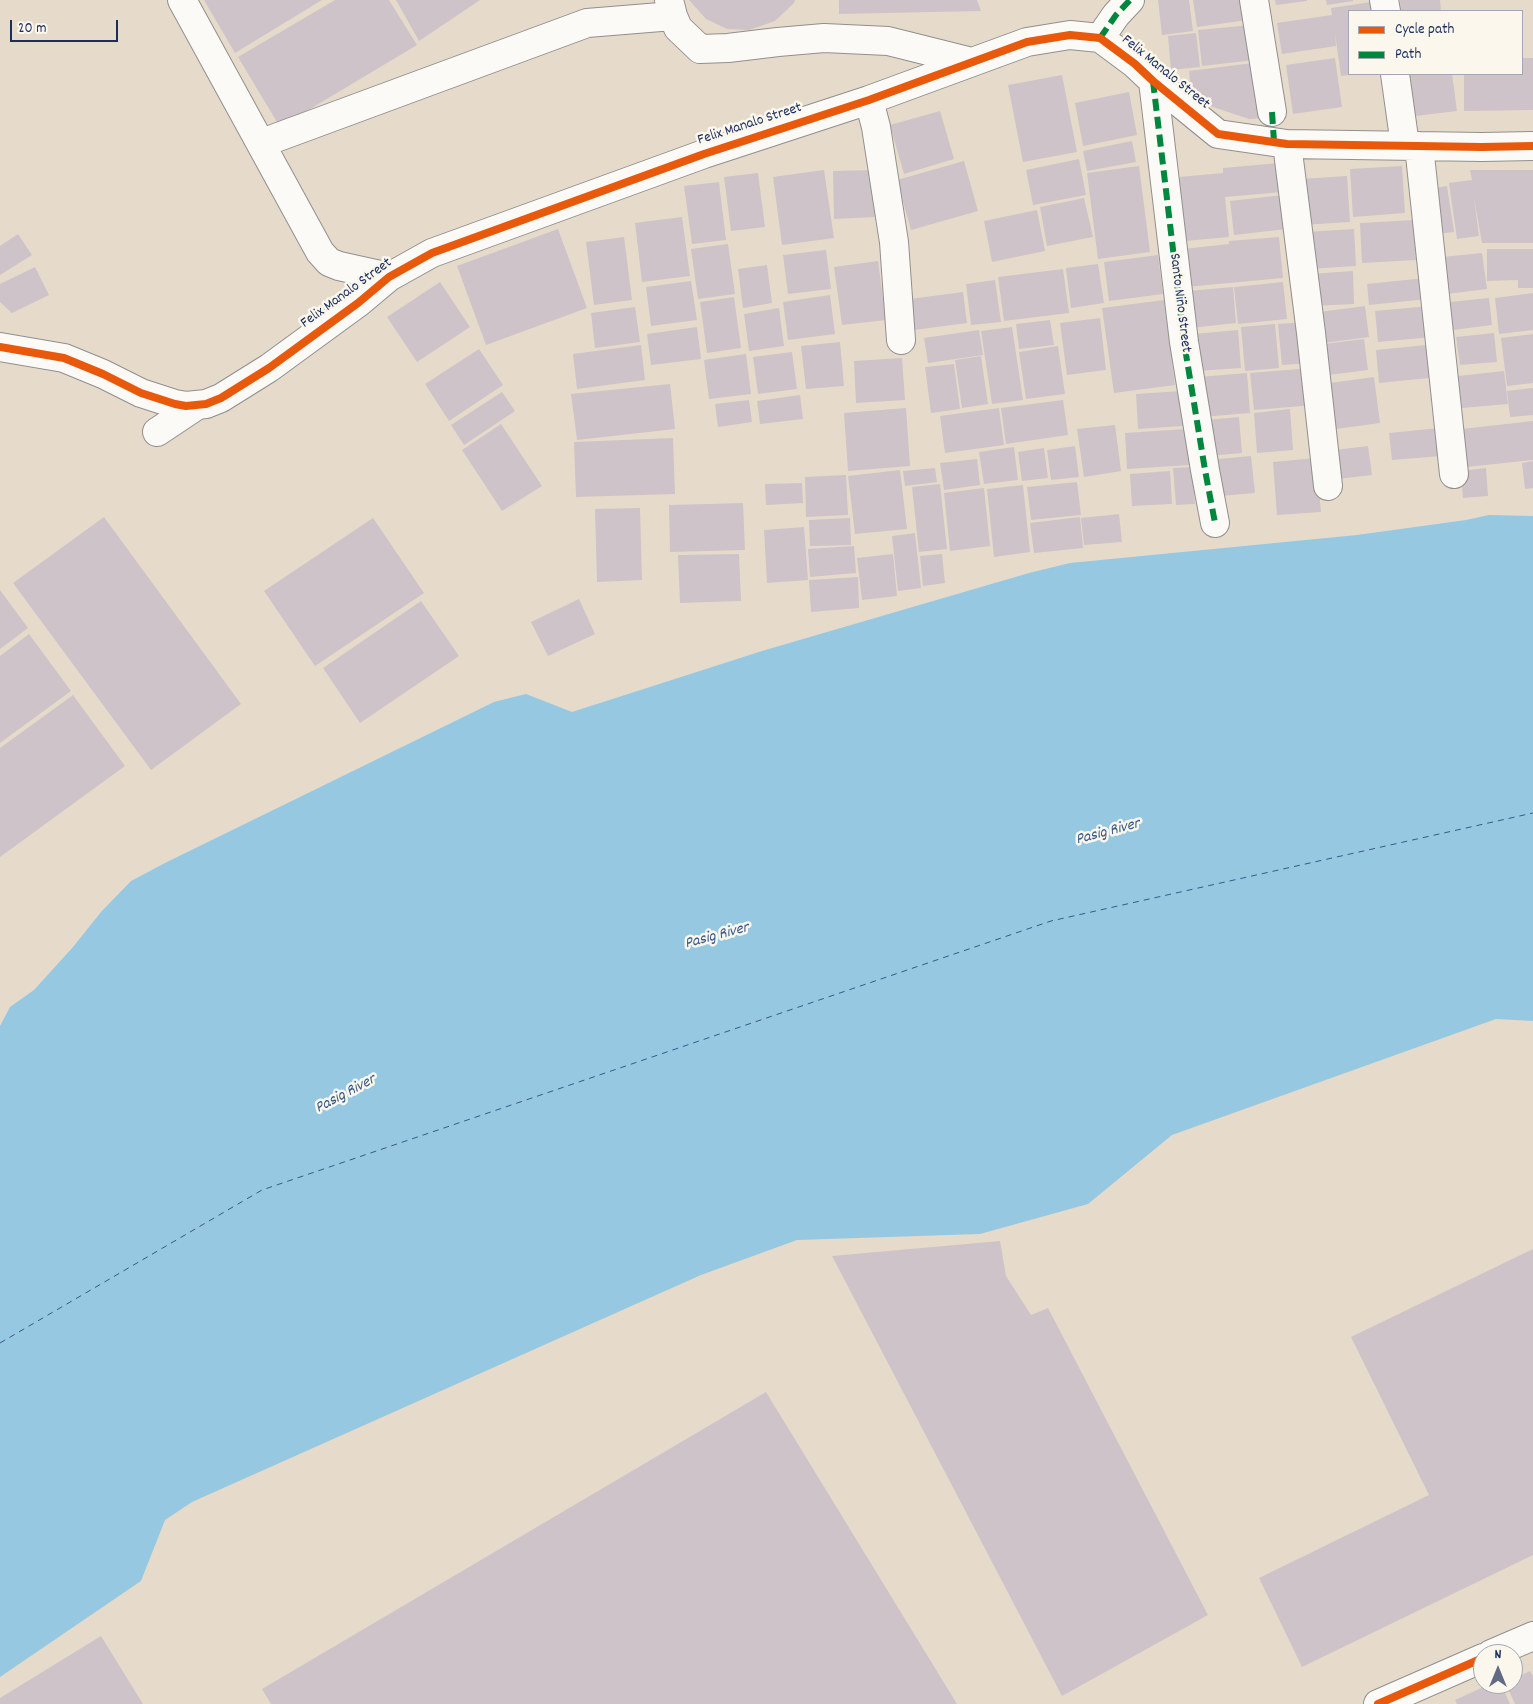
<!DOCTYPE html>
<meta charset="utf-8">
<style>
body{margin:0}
#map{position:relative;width:1533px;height:1704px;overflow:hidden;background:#e6dbca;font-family:Dekko,sans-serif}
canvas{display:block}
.legend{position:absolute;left:1348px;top:10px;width:175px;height:65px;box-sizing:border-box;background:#fbf7ec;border:1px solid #a1a7b3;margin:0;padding:6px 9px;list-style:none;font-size:15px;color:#1b2f5e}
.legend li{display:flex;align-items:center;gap:10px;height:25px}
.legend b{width:25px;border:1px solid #a1a7b3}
.north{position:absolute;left:1473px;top:1644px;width:50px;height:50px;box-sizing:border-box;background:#fbf7ec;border:1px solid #a1a7b3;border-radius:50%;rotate:0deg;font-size:14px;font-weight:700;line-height:20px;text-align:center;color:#1b2f5e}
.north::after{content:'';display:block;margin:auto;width:18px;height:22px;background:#626b84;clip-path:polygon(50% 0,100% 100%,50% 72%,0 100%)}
.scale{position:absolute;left:10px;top:20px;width:108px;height:22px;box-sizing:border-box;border:2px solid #1b2f5e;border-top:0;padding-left:6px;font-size:15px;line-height:18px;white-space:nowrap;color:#1b2f5e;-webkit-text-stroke:4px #fbf7ec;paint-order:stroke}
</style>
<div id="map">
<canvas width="1533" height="1704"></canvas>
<ul class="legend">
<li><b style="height:6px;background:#e8590c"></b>Cycle path</li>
<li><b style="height:6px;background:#00873e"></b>Path</li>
</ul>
<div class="north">N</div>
<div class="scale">20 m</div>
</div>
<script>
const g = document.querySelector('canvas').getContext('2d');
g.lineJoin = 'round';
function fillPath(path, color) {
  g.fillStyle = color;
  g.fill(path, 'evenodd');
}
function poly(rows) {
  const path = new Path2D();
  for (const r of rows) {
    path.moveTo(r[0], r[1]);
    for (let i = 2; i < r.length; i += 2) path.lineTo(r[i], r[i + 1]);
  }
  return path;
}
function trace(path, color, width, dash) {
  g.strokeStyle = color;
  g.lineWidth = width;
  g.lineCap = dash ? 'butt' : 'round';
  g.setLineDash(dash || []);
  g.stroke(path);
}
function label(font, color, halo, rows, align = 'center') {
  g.font = font + ' Dekko,sans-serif';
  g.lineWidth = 5;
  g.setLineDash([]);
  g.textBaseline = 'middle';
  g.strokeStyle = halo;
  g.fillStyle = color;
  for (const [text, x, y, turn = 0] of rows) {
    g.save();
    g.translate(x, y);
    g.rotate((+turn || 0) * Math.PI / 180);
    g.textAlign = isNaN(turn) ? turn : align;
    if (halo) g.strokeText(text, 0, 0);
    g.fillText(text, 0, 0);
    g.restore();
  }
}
const water = poly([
 [1489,515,1533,516,1533,1021,1496,1019,1172,1135,1088,1204,980,1234,797,1240,701,1275,192,1502,165,1520,141,1581,0,1677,0,1026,10,1007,34,990,73,947,101,912,131,881,167,862,494,702,526,694,572,712,762,651,1029,573,1070,563,1357,535,1466,520]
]);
const ferry = poly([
 [0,1343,262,1190,1051,921,1533,813]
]);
const building = poly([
 [204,0,322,0,235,53],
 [335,0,389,0,417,45,280,127,238,57],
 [396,0,480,0,419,41],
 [689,0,795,0,794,3,775,21,749,30,727,29,706,19],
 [839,0,977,0,981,11,839,14],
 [1158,0,1189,0,1193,31,1162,35],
 [1193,0,1246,0,1248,20,1197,27],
 [1275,0,1307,0,1307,1,1276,5],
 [1326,0,1353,0,1353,1,1327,5],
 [1400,0,1440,0,1441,11,1401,11],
 [1378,1,1379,11,1349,11,1349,75,1341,76,1335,33,1336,46,1282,54,1277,23,1332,15,1331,8],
 [1251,25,1255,60,1202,66,1198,30],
 [1196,33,1200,67,1171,70,1168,36],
 [1335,58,1342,107,1293,114,1286,65],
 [1522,58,1533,58,1533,110,1464,111,1464,74,1522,74],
 [1261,62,1268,118,1249,119,1207,105,1191,92,1189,71],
 [1409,74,1452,74,1457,111,1415,116],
 [1062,75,1077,152,1023,162,1008,85],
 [1129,92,1137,135,1083,146,1075,103],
 [940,111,954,159,904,174,890,125],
 [1132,141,1136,162,1087,171,1083,151],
 [1079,159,1086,195,1033,205,1026,170],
 [964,161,978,211,911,230,897,180],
 [1279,163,1282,192,1225,197,1229,237,1185,241,1179,177,1223,173,1223,168],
 [1139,166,1150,252,1098,259,1087,173],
 [1402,166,1405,213,1353,217,1350,169],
 [824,170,834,238,782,245,773,177],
 [876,170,877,217,834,219,833,171],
 [1470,170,1533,170,1533,243,1482,243,1474,198,1479,236,1457,239,1449,183,1472,180],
 [758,173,765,227,731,231,724,177],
 [1347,176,1350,222,1302,225,1300,179],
 [719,182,726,240,692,244,684,186],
 [1447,186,1454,232,1436,234,1429,189],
 [1283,195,1287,229,1234,235,1230,201],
 [1084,198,1093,237,1047,246,1040,207],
 [1037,210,1045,251,992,262,984,221],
 [682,217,690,276,642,282,635,223],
 [1414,220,1416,260,1362,263,1360,223],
 [558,229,587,308,486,345,457,266],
 [1354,229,1356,266,1308,269,1306,232],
 [18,234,32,255,0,275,0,246],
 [624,237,632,300,594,305,586,242],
 [1279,237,1283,278,1186,287,1183,249,1229,244,1229,241],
 [728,244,735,294,698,299,691,249],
 [1487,249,1533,249,1533,288,1518,288,1518,280,1487,281],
 [826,250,831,289,788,294,783,255],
 [1482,253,1487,289,1447,294,1442,257],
 [1158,255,1163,294,1109,301,1104,262],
 [878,261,886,320,842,325,834,267],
 [1098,264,1104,303,1071,308,1066,268],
 [767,265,772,303,743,308,738,269],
 [35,267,49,295,12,313,0,302,0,284],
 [1063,269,1069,313,1004,321,998,277],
 [1353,271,1354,304,1312,306,1310,274],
 [1425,278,1427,299,1369,305,1367,284],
 [995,280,1001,322,971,325,966,284],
 [691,281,697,320,651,326,646,287],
 [440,282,470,327,417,362,387,317],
 [1283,282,1287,319,1238,324,1234,287],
 [1233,287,1236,323,1191,328,1188,291],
 [963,292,967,323,914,330,910,299],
 [1533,293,1533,330,1499,334,1495,298],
 [830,295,835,334,788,340,783,302],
 [734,297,741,348,707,353,700,302],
 [1489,298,1492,325,1453,330,1450,302],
 [1164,300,1175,385,1114,393,1102,308],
 [1365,306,1369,337,1316,344,1312,313],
 [1429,306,1432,337,1378,342,1375,311],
 [635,307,640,342,595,348,591,313],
 [779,308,784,346,749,351,744,314],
 [1100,318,1106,370,1067,375,1060,323],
 [1050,320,1054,345,1019,349,1016,324],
 [1307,322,1311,363,1282,365,1278,324],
 [1275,324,1279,368,1245,371,1241,327],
 [697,327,701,359,651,365,647,334],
 [1012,327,1023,400,992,404,981,331],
 [979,330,983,355,928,363,924,338],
 [1238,330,1241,368,1197,371,1194,334],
 [1494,333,1497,362,1460,365,1456,337],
 [1533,334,1533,383,1507,386,1501,338],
 [1364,339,1368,370,1321,376,1316,345],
 [840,342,844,386,806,389,801,346],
 [641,345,645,380,577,389,573,354],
 [1426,345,1429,378,1379,383,1376,350],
 [1058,346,1065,394,1026,399,1019,352],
 [479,349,503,385,449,421,425,384],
 [792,352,797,389,758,394,753,357],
 [746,354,751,394,709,399,704,360],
 [981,356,988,404,962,408,955,360],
 [902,358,905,400,856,403,854,361],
 [954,364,960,409,931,413,925,367],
 [1311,368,1314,405,1254,410,1250,373],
 [1504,371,1508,404,1462,408,1458,376],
 [1247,373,1250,413,1202,417,1199,377],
 [1374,377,1380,423,1336,429,1330,383],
 [670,384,675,429,577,440,571,394],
 [1533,388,1533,415,1510,417,1507,391],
 [1181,391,1183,426,1138,429,1136,394],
 [502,392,515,411,464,445,451,425],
 [800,395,803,419,760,424,757,401],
 [749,400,752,422,718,427,715,404],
 [1063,400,1068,435,1006,444,1001,408],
 [906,408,910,466,848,471,844,413],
 [999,408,1004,445,945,453,940,416],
 [1290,409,1293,450,1257,453,1254,413],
 [1239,417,1242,453,1209,456,1206,420],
 [1533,421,1533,460,1457,468,1453,430],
 [501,424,542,486,502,511,462,450],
 [1115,425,1121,471,1084,477,1077,429],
 [1439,428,1441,456,1392,460,1389,433],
 [1186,429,1189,465,1127,469,1125,433],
 [673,438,675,494,576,497,574,442],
 [1075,446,1079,477,1051,480,1047,450],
 [1368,446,1372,475,1329,480,1326,451],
 [1014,447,1018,480,984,484,979,452],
 [1044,448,1048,478,1022,481,1018,452],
 [1251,456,1255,493,1220,496,1218,459],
 [1316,458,1321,512,1277,515,1273,462],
 [977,459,980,485,944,490,940,463],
 [1533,461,1533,488,1525,489,1522,463],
 [1192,467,1195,504,1176,505,1173,468],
 [935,468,937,482,905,486,903,471],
 [1486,468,1488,496,1463,498,1461,471],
 [900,470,907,529,855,534,848,476],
 [1170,471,1172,504,1132,506,1130,474],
 [846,475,848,515,806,517,805,477],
 [1077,482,1081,515,1031,520,1027,487],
 [802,483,803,503,766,505,765,484],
 [940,484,947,549,919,552,912,487],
 [1023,485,1030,552,994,557,987,489],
 [984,488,990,546,950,551,944,493],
 [743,503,745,550,670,552,669,505],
 [640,508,642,580,597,582,595,509],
 [1119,514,1122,542,1084,545,1081,518],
 [104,517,241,704,151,770,13,583],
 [1080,517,1083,548,1034,553,1030,523],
 [373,518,424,593,315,666,264,591],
 [850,518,851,545,810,546,809,520],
 [804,527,808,580,767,583,764,530],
 [915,533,921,588,898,591,892,536],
 [854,546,856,573,810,577,808,549],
 [739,554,741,601,680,603,678,555],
 [893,554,897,596,862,600,857,558],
 [942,554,945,583,923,586,920,556],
 [858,577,859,608,811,612,809,580],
 [0,590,28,628,0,649],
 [579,599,595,634,548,656,531,622],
 [421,601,459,656,360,723,323,668],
 [29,634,71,691,0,743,0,656],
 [73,695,125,766,0,857,0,748],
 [1000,1241,1006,1276,1031,1315,1048,1308,1208,1615,1062,1696,832,1256],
 [1533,1249,1533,1555,1302,1667,1259,1578,1429,1495,1351,1337],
 [766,1392,957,1704,271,1704,262,1689],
 [101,1636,143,1704,0,1704,0,1698],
 [1530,1671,1533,1676,1533,1704,1515,1704,1506,1684,1513,1684,1513,1679],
 [1490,1684,1501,1684,1510,1704,1457,1704,1455,1700]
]);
const minor = poly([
 [182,0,320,252,329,262,339,266,389,277],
 [669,0,673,16,678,28,700,49,728,48,778,42,824,38,888,41,972,62],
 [1254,0,1272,112],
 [1384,0,1386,11],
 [1100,38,1116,15,1130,0],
 [1395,74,1405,145],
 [1153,81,1184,342,1205,470,1215,523],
 [869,100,876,127,894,242,901,340],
 [262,143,587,23,673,16],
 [1287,144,1311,333,1328,486],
 [1419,146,1454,474],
 [0,347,64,358,103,374,141,393,175,404,186,406,206,404,221,398,269,368,358,303,389,277,432,253,704,154,869,100,1027,42,1070,35,1100,38,1135,64,1153,81,1218,134,1287,144,1482,147,1533,146],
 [157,432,196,406],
 [1491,1654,1533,1636],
 [1378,1704,1483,1658]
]);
const quiet = poly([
 [1100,38,1116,15,1130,0],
 [1153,81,1184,342,1205,470,1215,523],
 [1272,112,1274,142]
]);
const cycleway = poly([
 [0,347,64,358,103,374,141,393,175,404,186,406,206,404,221,398,269,368,358,303,389,277,432,253,704,154,869,100,1027,42,1070,35,1100,38,1135,64,1153,81,1218,134,1287,144,1482,147,1533,146],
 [1378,1704,1483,1658]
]);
const streetNames = [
 ["Felix Manalo Street",1165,73,39],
 ["Felix Manalo Street",750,125,-18],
 ["Felix Manalo Street",347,294,-36],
 ["Santo Niño Street",1179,303,83]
];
const waterNames = [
 ["Pasig River",1108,833,-15],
 ["Pasig River",717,937,-15],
 ["Pasig River",346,1095,-28]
];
fillPath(water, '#96c8e2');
trace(ferry, '#365a89', 1, [6, 5]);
fillPath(building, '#cec3c9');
trace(minor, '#918f8e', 30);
trace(minor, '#fbfaf7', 28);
trace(quiet, '#00873e', 6, [12, 6]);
trace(cycleway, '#e8590c', 8);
label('15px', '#1b2f5e', '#fbf7ec', streetNames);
label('italic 16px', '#365a89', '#fbf7ec', waterNames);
</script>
